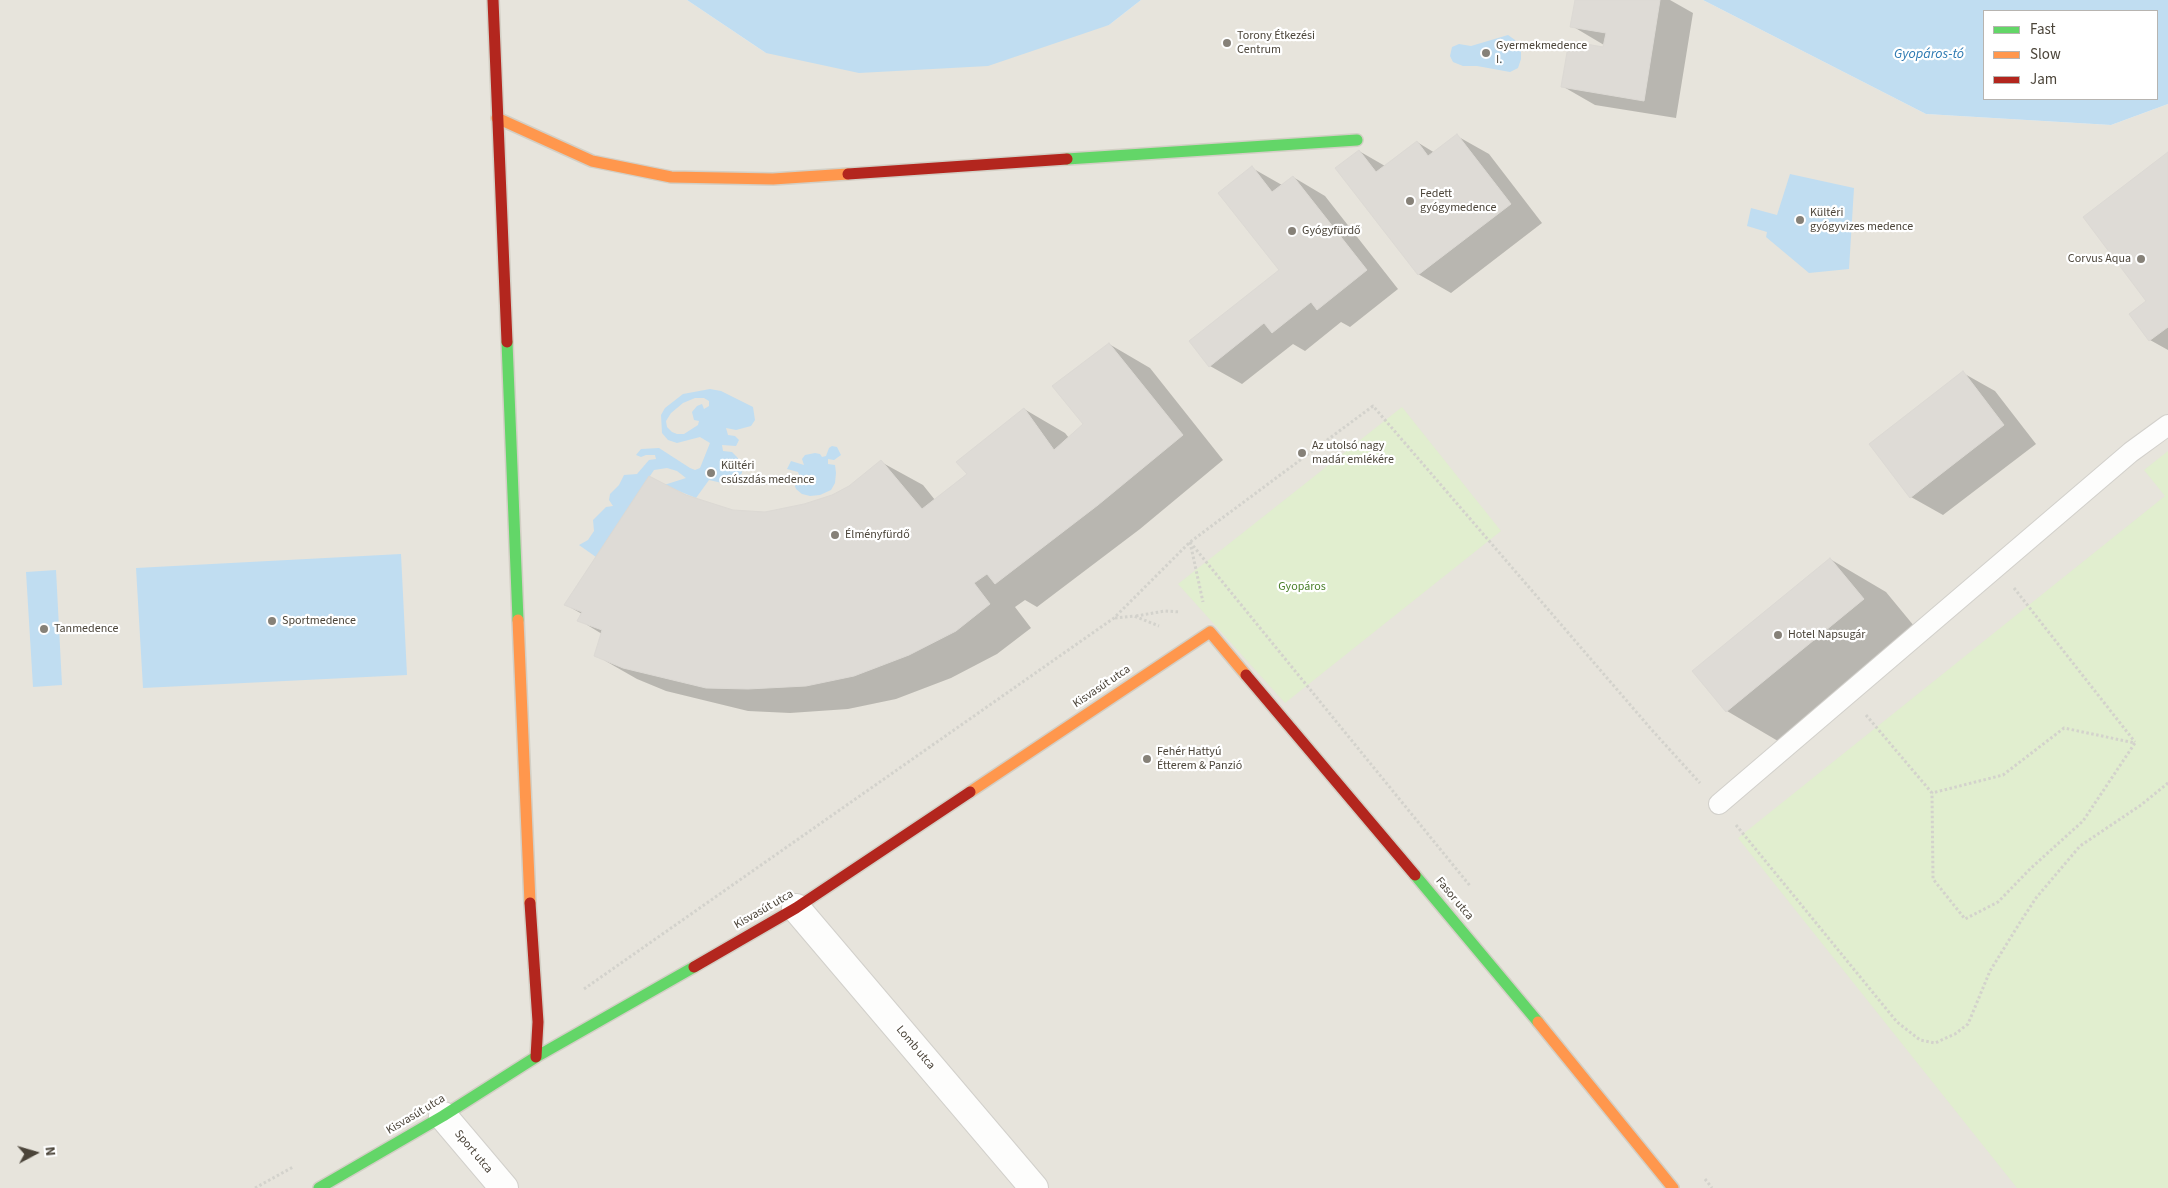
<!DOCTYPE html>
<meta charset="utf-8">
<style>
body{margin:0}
#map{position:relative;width:2168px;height:1188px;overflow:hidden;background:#f4f2ee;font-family:"Source Sans 3",sans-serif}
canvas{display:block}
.legend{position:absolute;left:1983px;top:10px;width:175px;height:90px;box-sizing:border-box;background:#fff;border:1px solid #b7b4b0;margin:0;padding:6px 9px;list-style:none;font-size:15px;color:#4b4439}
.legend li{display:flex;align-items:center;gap:10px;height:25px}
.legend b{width:25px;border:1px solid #b7b4b0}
.north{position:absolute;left:10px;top:1128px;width:50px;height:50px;-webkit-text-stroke:4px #fff;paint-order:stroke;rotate:84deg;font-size:14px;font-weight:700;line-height:20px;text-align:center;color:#4b4439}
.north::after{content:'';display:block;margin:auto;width:18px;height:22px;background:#4b4439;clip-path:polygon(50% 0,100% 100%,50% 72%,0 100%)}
</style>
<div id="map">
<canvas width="2168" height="1188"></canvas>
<ul class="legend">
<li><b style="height:6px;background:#63d668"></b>Fast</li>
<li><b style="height:6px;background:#ff974d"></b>Slow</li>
<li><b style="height:6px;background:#b3261e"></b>Jam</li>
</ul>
<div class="north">N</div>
</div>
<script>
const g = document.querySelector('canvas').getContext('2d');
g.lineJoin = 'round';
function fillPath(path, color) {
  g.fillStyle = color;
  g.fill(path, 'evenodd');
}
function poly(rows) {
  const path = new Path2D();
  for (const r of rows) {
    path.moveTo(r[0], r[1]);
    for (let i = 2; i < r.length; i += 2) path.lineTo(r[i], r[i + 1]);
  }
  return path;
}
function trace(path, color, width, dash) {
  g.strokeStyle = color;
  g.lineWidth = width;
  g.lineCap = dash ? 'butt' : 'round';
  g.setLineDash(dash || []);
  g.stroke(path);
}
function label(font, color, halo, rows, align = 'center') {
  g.font = font + ' "Source Sans 3",sans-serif';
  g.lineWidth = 4.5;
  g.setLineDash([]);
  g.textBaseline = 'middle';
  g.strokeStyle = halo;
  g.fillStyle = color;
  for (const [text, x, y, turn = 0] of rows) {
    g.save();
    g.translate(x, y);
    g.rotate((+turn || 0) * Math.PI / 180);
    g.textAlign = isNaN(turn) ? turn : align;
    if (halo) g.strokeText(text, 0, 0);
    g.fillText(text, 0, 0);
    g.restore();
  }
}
const residential = poly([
 [0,0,687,0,766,53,1109,25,1141,0,1703,0,1926,114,2111,125,2168,104,2168,1188,0,1188]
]);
const green = poly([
 [1402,407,1501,531,1285,703,1178,584],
 [2168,451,2168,1188,2017,1188,1738,838,2165,496,2144,470]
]);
const water = poly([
 [687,0,1141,0,1109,25,988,66,859,73,766,53],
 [1703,0,2168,0,2168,104,2111,125,1926,114],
 [1984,11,2157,11,2157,99,1984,99],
 [1508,35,1515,40,1521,50,1521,59,1518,68,1510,72,1477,66,1463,66,1453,62,1450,56,1452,47,1459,44,1471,46],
 [1790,174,1854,188,1849,269,1809,273,1766,237,1767,232,1747,226,1751,208,1777,215],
 [710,389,721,391,753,407,755,420,751,426,736,430,726,428,728,435,735,436,739,440,736,446,722,445,723,451,732,452,737,457,741,464,742,473,735,481,722,483,709,480,696,498,664,485,686,478,677,471,667,468,654,470,596,557,579,545,588,540,594,531,593,520,606,507,613,506,609,500,610,494,619,485,624,475,637,474,649,460,656,459,655,455,646,455,641,457,636,455,641,449,659,448,690,468,695,470,700,468,710,443,700,437,677,443,668,440,662,433,661,415,665,408,683,394],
 [695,398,704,398,709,401,709,406,704,409,702,404,697,406,692,412,694,420,699,421,698,425,684,434,677,434,672,432,667,427,666,421,671,413,683,403],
 [832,446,837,447,841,455,834,460,828,459,828,464,835,465,836,473,835,483,831,490,820,495,810,496,802,494,796,489,792,478,799,475,798,472,787,469,791,461,804,465,802,459,805,455,815,453,820,454,822,457,826,456,829,448],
 [401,554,407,675,143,688,136,568],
 [56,570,62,685,33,687,26,572]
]);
const shadow = poly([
 [1576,0,1670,0,1693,13,1676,118,1595,105,1562,86,1604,48,1604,45,1572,26],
 [1457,136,1489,154,1542,223,1451,293,1418,274,1359,151,1385,166,1417,142,1435,153],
 [2168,154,2168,350,2150,340,2148,301],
 [1252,168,1282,185,1293,177,1325,196,1398,289,1350,327,1341,322,1305,351,1293,344,1242,384,1210,366,1281,270],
 [1109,344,1150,368,1223,460,1140,529,1037,607,1025,600,1015,607,1031,628,997,654,951,678,896,699,848,709,790,713,748,711,666,691,637,679,595,655,602,634,579,620,582,614,566,605,685,496,733,512,765,514,804,506,832,496,849,487,881,462,923,485,935,500,968,474,1024,409,1065,433,1069,438,1085,424],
 [1963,373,1995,391,2036,444,1943,515,1911,497],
 [1830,559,1886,592,1919,632,1783,744,1727,711,1694,671]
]);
const building = poly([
 [1575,0,1660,0,1644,101,1561,87,1569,41,1603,47,1606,33,1570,27,1575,0],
 [1457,134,1511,204,1418,275,1335,168,1359,150,1376,172,1417,141,1428,156,1457,134],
 [2168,152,2168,327,2149,341,2129,314,2146,301,2083,217,2168,152],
 [1252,166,1272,192,1293,176,1367,270,1317,310,1311,302,1272,333,1264,323,1209,367,1189,341,1279,270,1218,193,1252,166],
 [1109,343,1183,435,1098,505,995,584,987,574,974,583,990,604,956,631,909,655,854,676,806,686,748,689,706,688,623,668,594,656,602,630,577,621,582,612,564,605,649,476,686,495,733,510,765,512,804,504,832,495,849,486,881,460,922,509,967,474,956,462,1024,408,1054,450,1083,424,1052,386,1109,343],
 [1963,371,2004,425,1910,498,1869,444,1963,371],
 [1830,558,1864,599,1726,712,1692,671,1830,558]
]);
const path = poly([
 [1190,542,1471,887],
 [1190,542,1203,602],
 [2014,588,2135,742],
 [1136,616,1165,611,1180,612],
 [1115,618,1134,616,1159,626],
 [1866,715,1932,793,1933,879,1965,919,1998,902,2031,868,2083,821,2135,743,2064,728,2003,775,1932,793],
 [1736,825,1897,1022,1920,1040,1935,1043,1955,1034,1968,1024,1990,971,2019,924,2036,898,2080,846,2141,805,2168,783],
 [584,989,1114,618,1190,542,1373,406,1651,729,1700,783],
 [1705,1179,1712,1188],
 [255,1188,293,1167]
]);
const lane = poly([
 [1719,804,2131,452,2168,425]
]);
const street = poly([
 [796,908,1034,1188],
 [443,1116,504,1188]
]);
const fast = poly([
 [1067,159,1357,140],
 [507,342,518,620],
 [1415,875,1538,1022],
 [319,1188,443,1116,536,1057,694,967]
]);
const slow = poly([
 [497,118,592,161,671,177,773,179,848,174],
 [518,620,530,903],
 [970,792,1210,632,1246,675],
 [1538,1022,1673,1188]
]);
const jam = poly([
 [493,0,507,342],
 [848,174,1067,159],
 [1246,675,1415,875],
 [530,903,538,1022,536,1057],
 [694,967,796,908,970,792]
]);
const markers = [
 [1227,43,5,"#868178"],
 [1486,53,5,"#868178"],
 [1410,201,5,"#868178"],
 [1800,220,5,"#868178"],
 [1292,231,5,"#868178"],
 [2141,259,5,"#868178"],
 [1302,453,5,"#868178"],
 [711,473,5,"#868178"],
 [835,535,5,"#868178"],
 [272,621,5,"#868178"],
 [44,629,5,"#868178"],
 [1778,635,5,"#868178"],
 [1147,759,5,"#868178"]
];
const poiNames = [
 ["Torony Étkezési",1237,36],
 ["Centrum",1237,50],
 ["Gyermekmedence",1496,46],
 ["I.",1496,60],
 ["Fedett",1420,194],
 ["gyógymedence",1420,208],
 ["Kültéri",1810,213],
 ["gyógyvizes medence",1810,227],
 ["Gyógyfürdő",1302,231],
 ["Corvus Aqua",2131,259,"right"],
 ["Az utolsó nagy",1312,446],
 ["madár emlékére",1312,460],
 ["Kültéri",721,466],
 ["csúszdás medence",721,480],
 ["Élményfürdő",845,535],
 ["Sportmedence",282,621],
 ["Tanmedence",54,629],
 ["Hotel Napsugár",1788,635],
 ["Fehér Hattyú",1157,752],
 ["Étterem & Panzió",1157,766]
];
const parkNames = [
 ["Gyopáros",1302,587]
];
const streetNames = [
 ["Kisvasút utca",1102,687,-34],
 ["Fasor utca",1454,899,50],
 ["Kisvasút utca",764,910,-30],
 ["Lomb utca",915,1048,50],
 ["Kisvasút utca",416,1115,-31],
 ["Sport utca",473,1152,50]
];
const waterNames = [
 ["Gyopáros-tó",1929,55]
];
fillPath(residential, '#e7e4dc');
fillPath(green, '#e1eecf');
fillPath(water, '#c0ddf1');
fillPath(shadow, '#0003');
fillPath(building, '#dedbd6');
trace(building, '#dcd9d4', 1);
trace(lane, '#d2d0cb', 22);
trace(street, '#d2d0cb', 30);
trace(fast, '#d3cfc5', 14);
trace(slow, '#d3cfc5', 14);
trace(jam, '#d3cfc5', 14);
trace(path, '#d3d2cc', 3, [2.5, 2.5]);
trace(lane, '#fdfdfc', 20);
trace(street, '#fdfdfc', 28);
trace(fast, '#63d668', 11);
trace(slow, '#ff974d', 11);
trace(jam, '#b3261e', 11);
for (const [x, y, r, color] of markers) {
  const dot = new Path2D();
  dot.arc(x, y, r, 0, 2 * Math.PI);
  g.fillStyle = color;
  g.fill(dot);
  trace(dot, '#fff', 2);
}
label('12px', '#4b4439', '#fff', poiNames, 'left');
label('12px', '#4a7f2a', '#fff', parkNames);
label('12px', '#4b4439', '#fff', streetNames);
label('italic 14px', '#2e7ab2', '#fff', waterNames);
</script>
